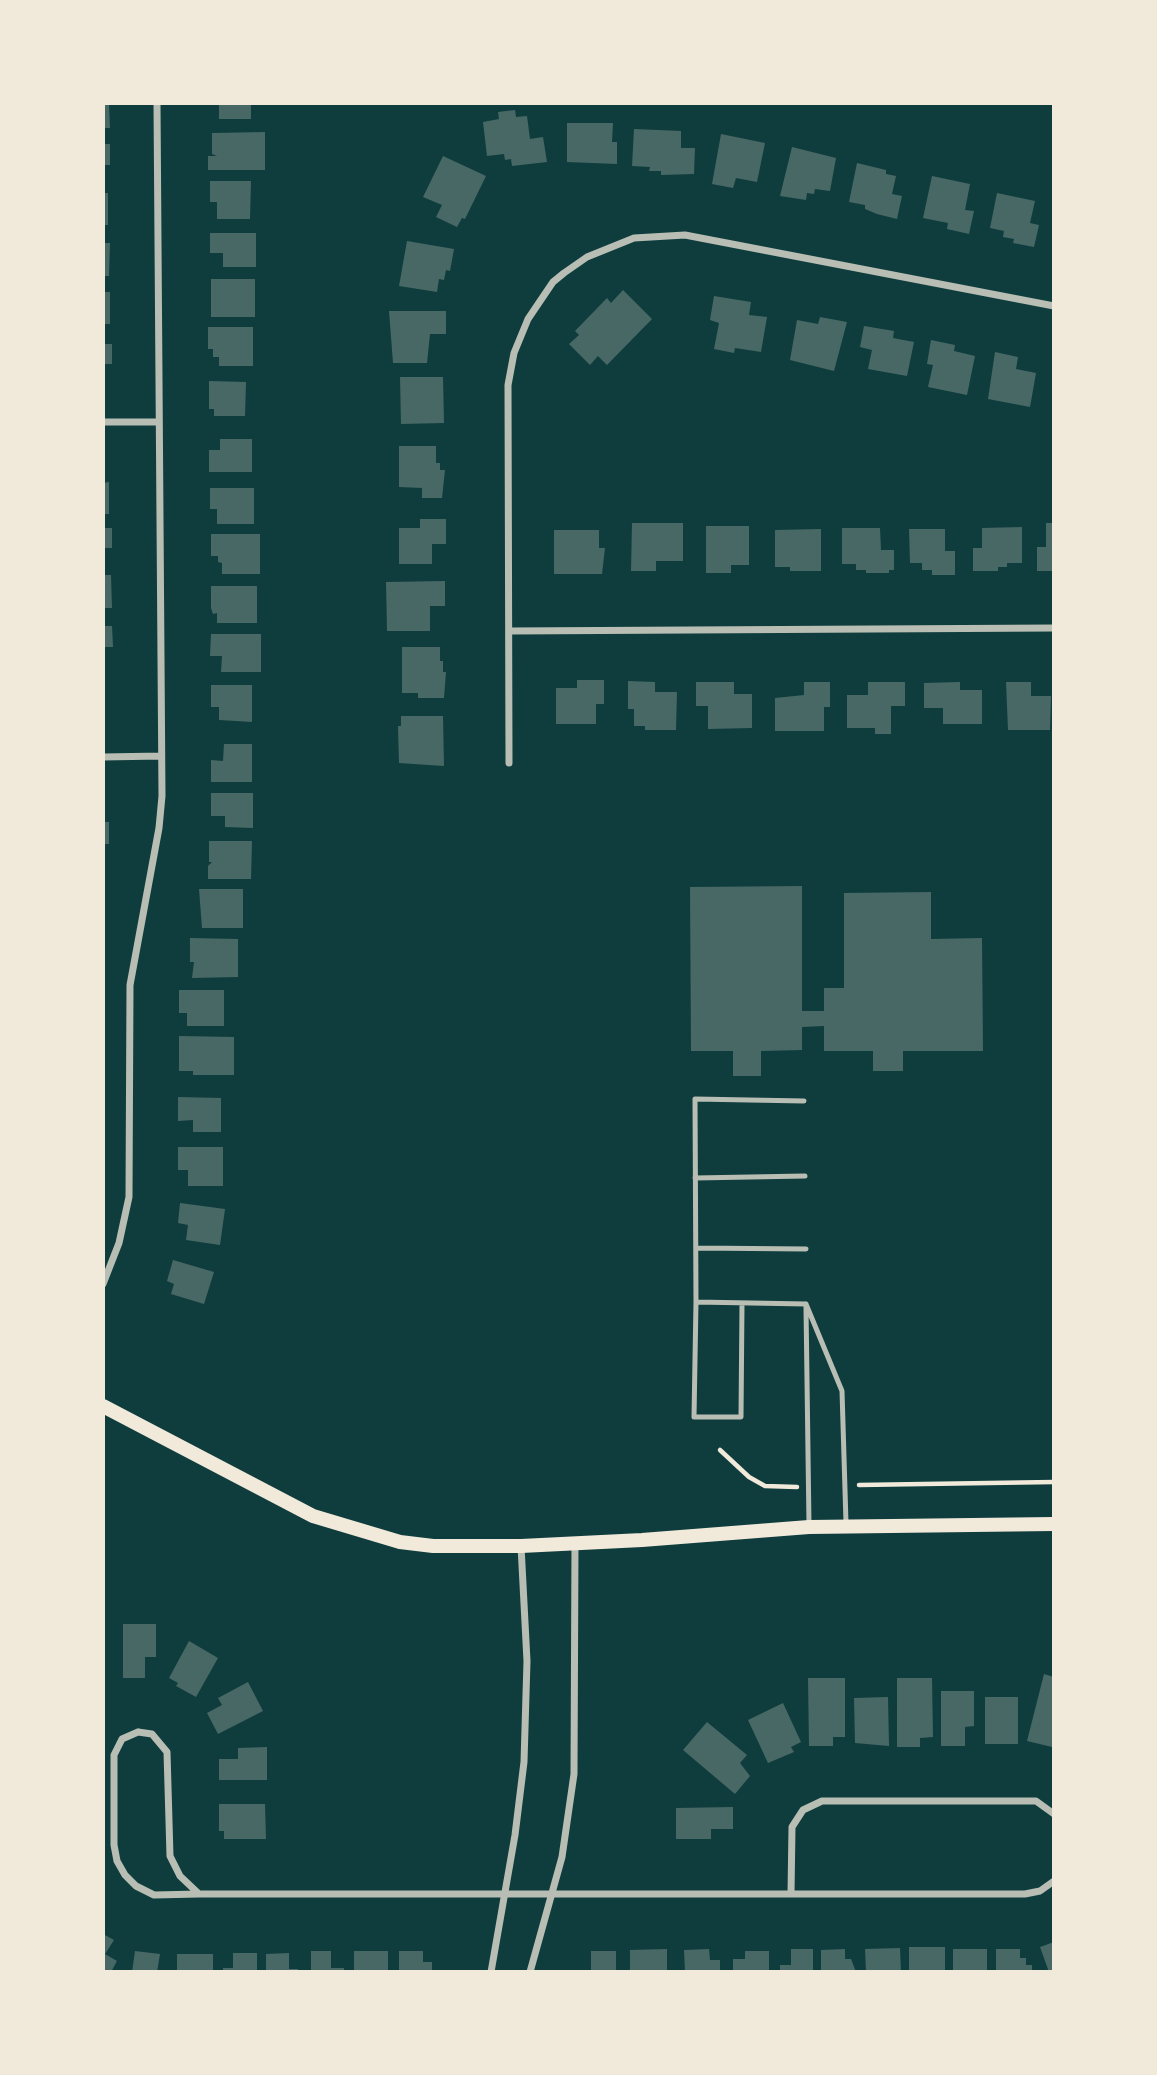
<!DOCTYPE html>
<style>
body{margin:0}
#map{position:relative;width:1157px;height:2075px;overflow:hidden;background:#0f3d3e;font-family:Helvetica,sans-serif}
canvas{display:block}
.frame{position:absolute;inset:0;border:105px solid #f1e9da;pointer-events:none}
</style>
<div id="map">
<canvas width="1157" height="2075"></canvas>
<div class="frame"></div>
</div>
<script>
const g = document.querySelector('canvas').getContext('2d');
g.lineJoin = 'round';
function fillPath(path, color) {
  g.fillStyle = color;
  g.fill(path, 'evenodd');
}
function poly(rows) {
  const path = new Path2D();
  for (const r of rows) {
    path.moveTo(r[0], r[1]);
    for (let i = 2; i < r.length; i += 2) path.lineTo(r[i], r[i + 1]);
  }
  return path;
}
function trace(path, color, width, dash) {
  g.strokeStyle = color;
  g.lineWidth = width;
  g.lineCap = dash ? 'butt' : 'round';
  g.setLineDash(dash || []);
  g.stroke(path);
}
const building = poly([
 [103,103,109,103,110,128,103,128],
 [219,103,251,103,251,119,219,119],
 [515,110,516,117,527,116,530,139,543,137,547,162,512,166,511,159,505,160,504,154,487,156,483,122,499,119,498,112],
 [567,123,613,123,612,142,617,142,617,164,567,162],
 [634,129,681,131,681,148,695,148,694,174,661,175,661,171,649,171,650,167,632,166],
 [265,132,265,170,208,170,208,156,217,156,212,154,212,133],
 [721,134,765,143,757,182,736,178,733,188,712,184],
 [103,144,110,144,110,165,103,165],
 [792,147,836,158,830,191,815,189,814,194,807,193,806,200,780,196],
 [443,156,486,176,465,219,462,218,457,227,436,217,442,205,423,197],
 [857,163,886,170,886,174,896,176,892,194,902,196,897,219,877,214,865,209,865,205,849,202],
 [932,176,970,184,965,210,974,211,969,234,947,229,948,223,923,218],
 [210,181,251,181,250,219,217,219,217,202,210,202],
 [103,193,108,193,108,225,103,225],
 [997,193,1035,201,1030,223,1039,225,1034,247,1013,243,1014,239,1003,237,1004,231,990,228],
 [210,233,256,233,256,267,223,267,223,253,210,253],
 [407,241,454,249,450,271,446,270,444,280,439,279,437,292,399,286],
 [103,243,110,243,109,276,103,276],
 [211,279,255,279,255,317,211,317],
 [623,290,652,319,607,365,598,356,590,365,569,344,579,335,575,331,607,298,611,303],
 [103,292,110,292,110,324,103,324],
 [714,296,751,302,749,315,767,317,761,352,735,348,734,353,714,349,719,323,710,320],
 [389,311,446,311,446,334,430,334,427,363,393,363],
 [820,317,847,322,834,371,790,360,797,320,818,324],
 [864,326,894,331,893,338,914,342,907,376,868,369,872,350,860,347],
 [208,327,253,327,253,366,219,366,219,357,213,357,213,349,208,349],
 [931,340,955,345,954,351,975,356,967,395,928,387,933,365,927,364],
 [103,344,112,344,112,364,103,364],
 [995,352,1018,357,1016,369,1036,373,1030,407,988,399],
 [400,377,443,377,444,423,401,424],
 [209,381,246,382,245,416,214,416,214,409,209,409],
 [220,439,252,439,252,472,209,472,209,450,220,450],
 [399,446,436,446,436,463,440,463,440,470,445,470,442,498,422,498,422,488,399,487],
 [109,482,109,514,103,514,103,483],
 [210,488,254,488,254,524,217,524,217,509,210,509],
 [420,519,446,519,446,544,432,544,432,564,399,564,399,528,420,528],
 [632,523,683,523,683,561,656,561,656,571,631,571],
 [1046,523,1054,523,1054,571,1037,571,1037,547,1046,547],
 [706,526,749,526,749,565,731,565,731,573,706,573],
 [1022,527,1022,563,1007,563,1007,567,998,567,998,571,973,571,973,548,982,548,982,528],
 [103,528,112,528,112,548,103,548],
 [842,528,880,528,881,550,894,550,894,570,889,570,889,573,866,573,866,570,856,570,856,564,842,564],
 [821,529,821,571,790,571,790,567,775,567,775,530],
 [909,529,945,529,945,551,955,551,955,575,932,575,932,570,922,570,922,563,910,563],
 [554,530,599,530,599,548,605,548,602,574,554,574],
 [211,534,260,534,260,574,222,574,222,563,218,562,218,556,211,556],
 [103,575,111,575,112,608,103,608],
 [445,581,445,606,430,606,430,631,387,631,386,582],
 [211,586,257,586,257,623,217,623,217,613,213,614,211,608],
 [103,626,112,626,113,647,103,647],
 [211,634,261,634,261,672,221,672,222,656,210,656],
 [402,647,440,647,440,661,443,661,443,672,446,672,444,698,418,698,418,693,402,693],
 [577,680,604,680,604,704,596,704,596,724,556,724,556,688,577,688],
 [628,681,655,682,655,692,677,692,676,730,645,730,645,726,634,726,634,709,628,709],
 [696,682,734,682,734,694,752,694,752,728,708,729,708,706,696,706],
 [804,682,830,682,830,707,824,707,824,731,775,731,775,698,804,695],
 [868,682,905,682,905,706,891,706,891,734,875,734,875,728,847,728,847,695,868,695],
 [960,682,960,690,982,690,982,724,943,724,943,708,924,708,924,683],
 [1006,682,1031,682,1031,696,1051,696,1050,730,1008,730],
 [211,685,252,685,252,722,219,720,219,707,211,707],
 [401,716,443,716,444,766,399,763,398,726,401,726],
 [224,744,252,744,252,782,211,782,211,760,223,761],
 [211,793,253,793,253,828,225,827,225,816,211,816],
 [103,822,109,822,109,844,103,844],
 [209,841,252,841,251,879,208,879,208,866,212,862,209,862],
 [802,886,802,1011,824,1011,824,988,844,988,844,893,931,892,931,939,982,938,983,1051,903,1051,903,1071,873,1071,873,1051,824,1051,824,1026,802,1027,802,1050,761,1051,761,1076,733,1076,733,1051,691,1051,690,887],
 [199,889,243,889,243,928,202,928],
 [190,938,238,939,238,977,192,978,194,962,190,962],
 [179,990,224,990,224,1026,187,1026,187,1013,179,1013],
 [179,1036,234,1037,234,1075,193,1075,193,1071,179,1071],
 [178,1097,221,1098,221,1132,193,1132,193,1120,178,1121],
 [178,1147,223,1147,223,1186,188,1186,188,1170,178,1170],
 [180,1203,225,1209,220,1245,186,1240,188,1225,178,1223],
 [173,1260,214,1272,204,1304,171,1294,174,1284,167,1281],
 [123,1624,156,1624,156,1657,145,1657,145,1678,123,1678],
 [189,1641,218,1658,196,1697,176,1686,178,1683,169,1678],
 [1044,1674,1054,1677,1052,1747,1027,1741],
 [808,1678,845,1678,845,1737,833,1737,833,1746,809,1746],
 [897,1678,932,1678,933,1737,920,1738,920,1747,897,1747],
 [248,1682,263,1711,218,1734,207,1713,222,1705,218,1698],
 [941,1691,974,1691,974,1726,965,1727,965,1746,941,1746],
 [888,1697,889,1746,855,1743,854,1698],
 [985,1697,1018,1697,1018,1744,985,1744],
 [783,1703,801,1742,791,1747,794,1752,768,1763,748,1720],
 [707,1722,747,1755,740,1763,750,1776,735,1794,683,1750],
 [267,1747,267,1780,219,1780,219,1759,238,1759,238,1748],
 [219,1804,265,1804,266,1839,224,1839,224,1831,219,1831],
 [733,1807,733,1829,711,1829,711,1839,676,1839,676,1808],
 [103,1934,114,1940,105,1954,117,1961,111,1972,103,1972],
 [1054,1942,1054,1972,1049,1972,1040,1947],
 [909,1947,945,1947,945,1972,909,1972],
 [900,1948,901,1972,866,1972,865,1949],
 [667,1949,667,1972,630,1972,630,1950],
 [709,1949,710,1960,720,1960,720,1972,685,1972,684,1950],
 [791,1949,813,1949,813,1972,780,1972,780,1965,791,1965],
 [845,1949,845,1959,851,1959,856,1972,821,1972,821,1950],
 [953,1949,987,1949,987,1972,953,1972],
 [996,1949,1020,1949,1020,1958,1026,1958,1026,1965,1032,1965,1032,1972,996,1972],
 [135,1951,160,1954,157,1972,132,1972],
 [311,1951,331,1951,331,1968,344,1968,344,1972,311,1972],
 [354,1951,388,1951,388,1972,354,1972],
 [399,1951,423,1951,423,1962,432,1962,432,1972,399,1972],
 [591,1951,616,1951,616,1972,591,1972],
 [745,1951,769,1951,769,1972,733,1972,733,1959,745,1959],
 [233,1953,257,1953,257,1972,223,1972,223,1968,233,1968],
 [289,1953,289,1969,298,1969,298,1972,266,1972,266,1954],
 [177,1954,213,1954,213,1972,177,1972]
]);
const path = poly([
 [720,1450,749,1477,765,1486,797,1487],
 [859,1485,1054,1482]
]);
const service = poly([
 [695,1178,805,1176],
 [696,1248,806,1249],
 [696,1302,695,1099,804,1101],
 [742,1304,741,1417,694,1417,696,1302,806,1304],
 [806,1304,842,1391,846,1523],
 [806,1307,809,1525]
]);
const minor = poly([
 [103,422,159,422],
 [509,631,1054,628],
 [103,757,161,756],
 [509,763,508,385,514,353,528,319,553,282,564,273,587,257,634,238,685,235,1054,306],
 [103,1284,119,1243,129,1197,130,985,159,828,162,796,157,103],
 [138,1732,152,1734,167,1752,170,1856,180,1876,199,1894,154,1895,136,1886,125,1875,117,1861,114,1845,114,1755,122,1739,138,1732],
 [1054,1814,1036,1801,822,1801,803,1810,792,1827,791,1894,1025,1894,1040,1891,1054,1881],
 [199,1894,791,1894],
 [491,1972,515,1835,524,1762,527,1661,521,1546],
 [530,1972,562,1857,574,1774,575,1544]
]);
const secondary = poly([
 [103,1406,313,1516,400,1542,433,1546,521,1546,642,1540,809,1527,1054,1524]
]);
fillPath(building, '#486865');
trace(path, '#f1e9da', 4.5);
trace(service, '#b8beb3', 5);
trace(minor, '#b8beb3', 7);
trace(secondary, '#f1e9da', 14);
</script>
